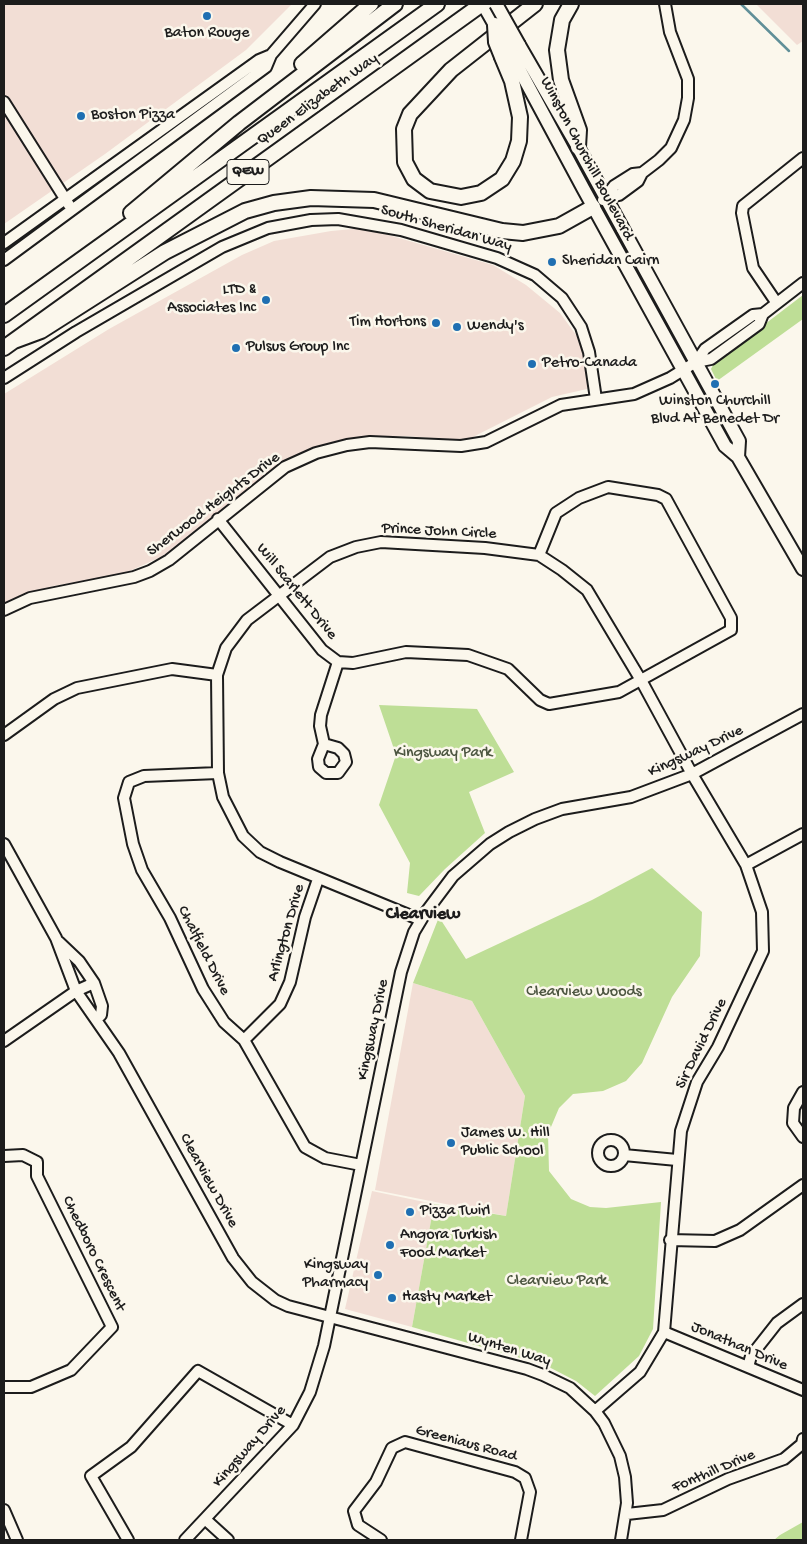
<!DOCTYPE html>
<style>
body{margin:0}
#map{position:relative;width:807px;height:1544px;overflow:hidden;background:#fbf7ec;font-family:"Gochi Hand",sans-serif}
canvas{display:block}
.frame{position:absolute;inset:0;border:5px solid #1c1c1c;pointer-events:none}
</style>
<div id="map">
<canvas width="807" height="1544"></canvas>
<div class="frame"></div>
</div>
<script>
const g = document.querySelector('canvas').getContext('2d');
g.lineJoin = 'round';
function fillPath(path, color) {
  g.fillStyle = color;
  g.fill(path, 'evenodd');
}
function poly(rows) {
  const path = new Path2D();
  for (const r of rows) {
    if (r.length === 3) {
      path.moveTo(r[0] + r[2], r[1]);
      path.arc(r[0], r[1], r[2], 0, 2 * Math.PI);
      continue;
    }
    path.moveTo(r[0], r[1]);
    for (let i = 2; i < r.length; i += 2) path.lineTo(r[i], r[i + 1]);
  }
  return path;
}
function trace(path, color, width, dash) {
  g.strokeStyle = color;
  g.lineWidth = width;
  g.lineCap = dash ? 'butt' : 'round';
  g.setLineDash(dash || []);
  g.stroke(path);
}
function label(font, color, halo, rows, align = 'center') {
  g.font = font + ' "Gochi Hand",sans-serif';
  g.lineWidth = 5;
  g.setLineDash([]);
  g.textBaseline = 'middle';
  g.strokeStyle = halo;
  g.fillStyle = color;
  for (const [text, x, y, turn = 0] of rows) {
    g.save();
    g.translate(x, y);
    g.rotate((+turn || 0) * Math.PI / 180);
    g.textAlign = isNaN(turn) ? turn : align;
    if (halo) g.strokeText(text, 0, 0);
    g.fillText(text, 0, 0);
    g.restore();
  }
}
const built = poly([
 [4,4,292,4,246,50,105,154,4,224],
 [756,4,803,4,803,41,797,45],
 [364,228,493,265,526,285,560,313,579,339,588,374,587,389,552,397,465,441,407,436,357,437,323,445,270,472,163,556,123,574,53,586,4,603,4,394,109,329,242,255,274,241,331,231],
 [413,983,472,1001,525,1096,506,1216,375,1190],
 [372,1191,434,1204,412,1327,345,1309]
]);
const green = poly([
 [803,295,803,319,717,381,711,369,714,363],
 [379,705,477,709,514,772,469,792,485,833,445,869,419,896,407,893,410,863,379,805,396,755],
 [652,868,702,912,700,956,672,997,642,1063,626,1081,603,1091,573,1094,559,1108,548,1134,549,1171,571,1199,590,1207,606,1208,661,1202,653,1329,639,1356,595,1396,576,1381,545,1365,412,1327,434,1204,506,1216,525,1096,472,1001,413,983,439,917,466,959,592,900],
 [803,1522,803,1540,774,1540,780,1535]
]);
const stream = poly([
 [741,4,789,51]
]);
const minor = poly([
 [4,102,69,205],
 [606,198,619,195,638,181,642,173,659,160,671,148,684,120,688,98,688,79,670,32,665,4],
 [603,200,614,186,633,174,642,173],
 [4,243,259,60,271,55],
 [4,260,266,67,271,55,315,4],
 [776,302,753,268,742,213,743,206,803,158],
 [696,362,705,349,753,315,763,314],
 [4,378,76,332,222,247,268,228,311,220,338,219,401,230,497,258,535,275,562,298,581,327,589,352,596,399],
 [218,519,322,650,338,662,353,663,406,652,468,655,508,669,540,700,549,704,619,692,731,630,731,618,666,499,658,495,608,487,579,498,556,513,539,555],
 [4,610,30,598,134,577,150,571,169,560,285,467,316,453,347,445,370,442,461,446,486,442,561,405,634,394,670,378,696,362,711,359,759,324,763,314,803,283],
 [4,735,54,699,77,688,172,669,217,675],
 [324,744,338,748,344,754,346,762,338,773,326,773,319,767,318,759,324,744],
 [324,744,320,726,321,715,338,662],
 [218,773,144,776,129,782,124,798,133,844,142,870,170,918,203,989,224,1022,244,1040,305,1147,325,1158,361,1165],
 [4,844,56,938,76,991,119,1053,233,1258,252,1282,275,1300,288,1306,527,1369,543,1375,570,1388,595,1411,604,1423,620,1456,625,1477,627,1503,621,1540],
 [746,865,803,834],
 [421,920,280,862,260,852,243,836,223,797,218,773,217,675,226,648,247,620,330,557,356,547,381,542,485,548,539,555,562,570,587,590,642,682,692,774,746,865,762,912,763,951,718,1047,697,1082,681,1131,664,1332,640,1372,595,1411],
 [59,942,79,961,94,983,102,1006,101,1015,96,1019],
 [244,1040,280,1004,290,982,305,917,318,879],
 [4,1041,76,991,94,983],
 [803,1092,794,1108,793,1123,803,1137],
 [611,1153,13],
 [624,1155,677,1160],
 [4,1156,23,1155,37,1162,37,1176,112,1327,71,1370,31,1387,4,1387],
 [670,1240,715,1241,740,1230,803,1185],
 [664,1332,803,1390],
 [748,1367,751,1356,777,1323,803,1304],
 [4,1510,17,1540],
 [627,1514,663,1510,728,1479,784,1459,802,1444,803,1439],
 [206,1520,228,1540],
 [128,1540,91,1476,131,1447,198,1371,293,1425],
 [185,1540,293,1425,310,1392,324,1346,401,972,414,932,426,912,453,876,490,844,509,832,535,819,562,809,631,797,692,774,803,714],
 [381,1540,358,1525,354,1511,376,1482,392,1448,405,1442,515,1472,525,1478,530,1492,521,1540]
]);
const major = poly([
 [483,4,495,25],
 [519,45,578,147,739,441,738,457],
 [510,52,583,188,725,446,738,457,803,569]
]);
const highway = poly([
 [571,4,562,20,557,50,561,80,579,130,578,147],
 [502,57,512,81,520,117,519,141,513,161,502,179,481,193,461,197,430,191,414,179,405,162,404,129,410,114,451,70,535,4],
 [302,64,371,4],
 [131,213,239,123,395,4],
 [4,315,437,4],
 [14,341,41,331,165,252,245,211,274,203,311,198,374,200,502,231,523,233,559,226,593,207],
 [4,348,482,4]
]);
const majorBridge = poly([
 [496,4,519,45],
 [495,25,510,52]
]);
const highwayBridge = poly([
 [495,25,496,42,502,57]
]);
const markers = [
 [207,16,5,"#1f6fb2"],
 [81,116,5,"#1f6fb2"],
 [552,262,5,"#1f6fb2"],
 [266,300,5,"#1f6fb2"],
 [436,323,5,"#1f6fb2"],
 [457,327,5,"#1f6fb2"],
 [236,348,5,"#1f6fb2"],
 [532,364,5,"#1f6fb2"],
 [715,384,5,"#1f6fb2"],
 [451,1143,5,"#1f6fb2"],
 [410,1212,5,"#1f6fb2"],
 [390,1245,5,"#1f6fb2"],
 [378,1275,5,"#1f6fb2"],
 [392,1298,5,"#1f6fb2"]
];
const shields = [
 [248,172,42]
];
const shieldNames = [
 ["QEW",248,172]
];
const poiNames = [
 ["Baton Rouge",207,34,"center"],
 ["Boston Pizza",91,116],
 ["Sheridan Cairn",562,262],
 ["LTD &",256,291,"right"],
 ["Associates Inc",256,309,"right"],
 ["Tim Hortons",426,323,"right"],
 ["Wendy's",467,327],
 ["Pulsus Group Inc",246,348],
 ["Petro-Canada",542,364],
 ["Winston Churchill",715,402,"center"],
 ["Blvd At Benedet Dr",715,420,"center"],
 ["James W. Hill",461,1134],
 ["Public School",461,1152],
 ["Pizza Twirl",420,1212],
 ["Angora Turkish",400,1236],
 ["Food Market",400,1254],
 ["Kingsway",368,1266,"right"],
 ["Pharmacy",368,1284,"right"],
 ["Hasty Market",402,1298]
];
const streetNames = [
 ["Queen Elizabeth Way",318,100,-36],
 ["Winston Churchill Boulevard",586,159,62],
 ["South Sheridan Way",446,229,16],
 ["Sherwood Heights Drive",214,505,-37],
 ["Prince John Circle",439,532,3],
 ["Will Scarlett Drive",296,592,51],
 ["Kingsway Drive",696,752,-25],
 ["Arlington Drive",287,933,-74],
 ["Chalfield Drive",203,951,63],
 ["Kingsway Drive",374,1030,-78],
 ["Sir David Drive",702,1044,-64],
 ["Clearview Drive",208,1181,61],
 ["Chedboro Crescent",93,1254,64],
 ["Jonathan Drive",739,1347,23],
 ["Wynten Way",509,1350,17],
 ["Greeniaus Road",466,1444,15],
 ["Kingsway Drive",250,1447,-49],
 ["Fonthill Drive",714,1472,-23]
];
const parkNames = [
 ["Kingsway Park",443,754],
 ["Clearview Woods",584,993],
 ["Clearview Park",557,1282]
];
const neighbourhoodNames = [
 ["Clearview",423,915]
];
fillPath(built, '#f2ded5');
fillPath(green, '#bede96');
trace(stream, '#608f98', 2.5);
trace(minor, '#1c1c1c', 14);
trace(major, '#1c1c1c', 16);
trace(highway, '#1c1c1c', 18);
trace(minor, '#fbf7ec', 10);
trace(major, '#fbf7ec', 12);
trace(highway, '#fbf7ec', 14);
trace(majorBridge, '#1c1c1c', 16, []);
trace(highwayBridge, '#1c1c1c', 18, []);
trace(majorBridge, '#fbf7ec', 12);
trace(highwayBridge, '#fbf7ec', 14);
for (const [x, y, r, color] of markers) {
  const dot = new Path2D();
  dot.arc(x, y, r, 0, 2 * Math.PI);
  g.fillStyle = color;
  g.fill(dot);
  trace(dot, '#fbf7ec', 2);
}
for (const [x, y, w] of shields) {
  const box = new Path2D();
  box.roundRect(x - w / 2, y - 12.5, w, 25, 4);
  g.fillStyle = '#fbf7ec';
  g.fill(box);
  trace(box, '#1c1c1c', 1);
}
label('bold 15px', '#1c1c1c', null, shieldNames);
label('16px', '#1c1c1c', '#fbf7ec', poiNames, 'left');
label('16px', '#1c1c1c', '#fbf7ec', streetNames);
label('16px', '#4d5641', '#fbf7ec', parkNames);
label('bold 18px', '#1c1c1c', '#fbf7ec', neighbourhoodNames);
</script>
